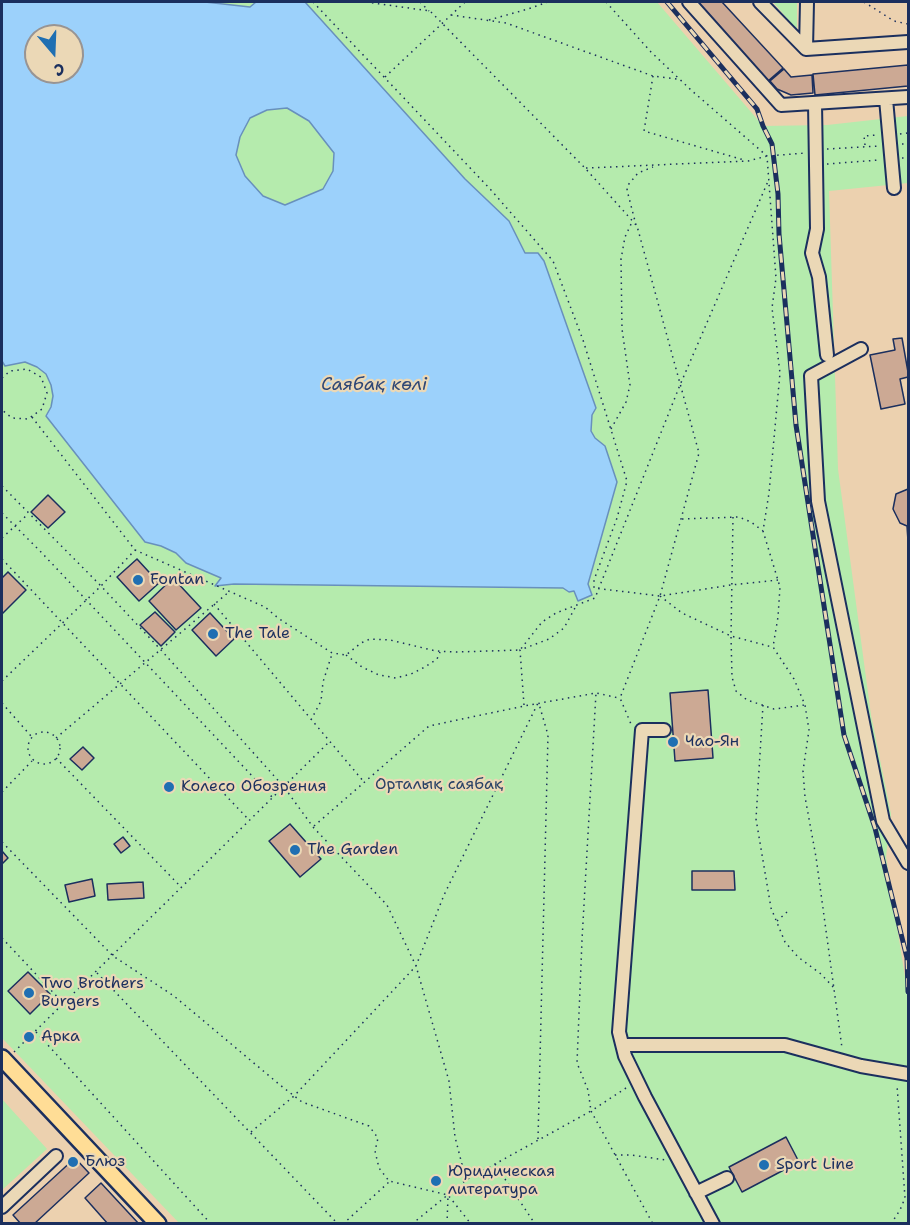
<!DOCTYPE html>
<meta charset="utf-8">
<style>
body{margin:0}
#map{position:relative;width:910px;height:1225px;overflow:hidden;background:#ecd1af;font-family:"Shantell Sans",sans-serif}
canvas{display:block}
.frame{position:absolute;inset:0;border:3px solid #1b2f5e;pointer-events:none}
.north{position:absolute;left:24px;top:24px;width:60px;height:60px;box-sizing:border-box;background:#ebd8b6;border:2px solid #989493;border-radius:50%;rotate:161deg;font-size:16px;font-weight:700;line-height:24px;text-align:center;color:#1b2f5e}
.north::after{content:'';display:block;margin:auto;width:21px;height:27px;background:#1f6fb2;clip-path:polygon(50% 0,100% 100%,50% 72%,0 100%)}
</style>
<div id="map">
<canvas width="910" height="1225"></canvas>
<div class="frame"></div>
<div class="north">С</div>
</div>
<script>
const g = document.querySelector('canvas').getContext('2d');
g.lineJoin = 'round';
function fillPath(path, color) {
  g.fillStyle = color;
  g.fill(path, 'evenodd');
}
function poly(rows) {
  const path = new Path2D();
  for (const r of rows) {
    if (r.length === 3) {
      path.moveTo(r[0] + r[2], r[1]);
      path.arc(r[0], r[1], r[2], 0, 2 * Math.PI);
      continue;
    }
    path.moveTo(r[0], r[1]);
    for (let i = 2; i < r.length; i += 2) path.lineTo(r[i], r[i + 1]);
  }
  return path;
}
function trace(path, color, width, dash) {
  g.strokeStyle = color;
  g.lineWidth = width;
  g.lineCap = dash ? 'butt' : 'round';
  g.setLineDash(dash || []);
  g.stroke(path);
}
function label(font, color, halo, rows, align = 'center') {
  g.font = font + ' "Shantell Sans",sans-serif';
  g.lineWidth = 4.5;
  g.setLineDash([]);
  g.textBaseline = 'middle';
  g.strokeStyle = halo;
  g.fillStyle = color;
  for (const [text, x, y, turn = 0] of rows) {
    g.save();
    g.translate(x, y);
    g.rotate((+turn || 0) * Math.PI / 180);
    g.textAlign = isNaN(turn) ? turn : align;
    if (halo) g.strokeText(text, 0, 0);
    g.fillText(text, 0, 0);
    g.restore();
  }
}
const green = poly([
 [2,2,657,2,763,126,827,125,908,116,908,183,829,191,838,469,871,715,891,814,886,857,905,977,908,979,908,1223,179,1223,2,1038],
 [36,36,72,36,72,72,36,72],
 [773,2,797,2,797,30],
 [2,1099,47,1149,2,1190]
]);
const water = poly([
 [2,2,205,2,250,7,256,2,305,2,465,179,509,221,525,253,538,253,544,261,596,408,592,415,591,431,595,438,605,446,617,482,588,584,592,595,578,601,574,591,569,592,563,588,234,584,215,586,221,578,186,563,176,553,161,546,145,542,46,416,51,407,53,396,51,385,46,374,37,367,25,362,5,366,2,361,2,2],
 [36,36,72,36,72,72,36,72,36,36],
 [287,108,309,121,334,153,333,171,323,189,285,205,263,196,245,176,236,155,240,137,250,118,267,110,287,108]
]);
const building = poly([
 [695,2,722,2,783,68,768,81,695,2],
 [908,65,908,86,815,95,813,74,908,65],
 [784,69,791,77,812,75,813,93,791,95,777,89,770,81,784,69],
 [902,338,908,372,908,377,900,379,905,404,881,409,870,355,895,350,893,339,902,338],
 [908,489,908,541,907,526,900,523,893,509,896,494,908,489],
 [48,495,65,512,48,528,31,512,48,495],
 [137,559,159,583,139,601,117,577,137,559],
 [8,572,26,590,2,614,2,578,8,572],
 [173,578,201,608,176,630,149,601,173,578],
 [155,612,175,632,161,646,140,625,155,612],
 [210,613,234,639,216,656,192,630,210,613],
 [708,690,713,758,675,761,670,693,708,690],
 [83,747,94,758,82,770,70,759,83,747],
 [290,824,321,859,300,877,269,841,290,824],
 [123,837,130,846,121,853,114,844,123,837],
 [2,851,8,858,2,864,2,851],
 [692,871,734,871,735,890,692,890,692,871],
 [92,879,95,896,69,902,65,885,92,879],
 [143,882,144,898,108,900,107,884,143,882],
 [28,972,50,994,30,1014,8,991,28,972],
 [786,1137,799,1162,742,1192,729,1167,786,1137],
 [75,1158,89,1173,34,1224,21,1224,13,1215,75,1158],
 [101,1183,139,1224,108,1224,85,1198,101,1183]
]);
const path = poly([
 [313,2,491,190,553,261,583,340,627,481,617,518,594,580,594,588,660,596,731,585,778,580],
 [366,2,430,11,585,168,637,226,699,453,660,596,620,698,631,724],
 [420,2,429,11],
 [606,2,651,52,691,90,767,156,776,278,772,308,780,373,769,493,763,531,780,587,778,617,773,647,794,679,805,705,809,730,803,771,805,797,816,857,842,1048],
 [864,2,894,21,908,24],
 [451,15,506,23,653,76,677,79],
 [489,20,528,9,548,2],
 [653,76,644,131,744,160],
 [385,77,465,2],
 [900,134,908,133],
 [902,144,908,144],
 [865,145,864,136,878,135],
 [827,149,879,146],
 [902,158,908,158],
 [827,164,879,160],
 [586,168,748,161,767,156,806,153],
 [636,225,627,190,628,185,638,173,653,167],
 [2,378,10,371,27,369,41,377,47,393,42,409,28,419,12,418,2,410],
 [32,417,135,550,265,607,278,618,332,653,346,655,361,643,370,639,390,640,436,651,456,652,520,650,542,622,556,613,595,598,680,385,769,179],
 [611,429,626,402,630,385,622,329,621,259,625,237,632,222],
 [2,486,101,586,161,650,284,787,313,827,387,905,416,966,449,1081,455,1137,466,1180],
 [2,513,41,552,272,797],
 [733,517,731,636,732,677,736,691,747,700,774,709,805,705],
 [682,519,739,517,751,522,763,531],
 [2,538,27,515],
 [2,559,249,820],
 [660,596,682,613,731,636,772,647],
 [214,604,364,782],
 [346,655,362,667,379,675,396,678,411,674,425,667,437,659,440,652],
 [2,681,101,586,135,550],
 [2,703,31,736],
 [524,705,520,650,549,639,564,628,576,606],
 [763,705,756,819,771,908,785,942,798,957,821,974,835,989],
 [311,720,321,701,323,682,332,654],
 [44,748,16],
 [56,738,230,591],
 [56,758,181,887],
 [2,792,32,761],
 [314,826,429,726,524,706,596,693,619,698],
 [2,842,113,956,174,996,280,1085,302,1102,369,1126,378,1138,375,1151,379,1168,389,1181,448,1195,471,1224],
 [777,921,787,912],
 [2,938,63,1003],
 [97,973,338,1224],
 [36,1032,211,1224],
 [14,1052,329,742],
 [626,1088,591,1111,653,1224],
 [251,1132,294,1096,416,966,444,895,538,703],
 [538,1139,548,735,539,704],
 [615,1155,631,1155,666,1160],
 [495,1164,535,1224],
 [343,1224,389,1182],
 [412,1224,466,1180,591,1111,588,1090,577,1063,582,940,596,693],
 [447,1224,448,1196],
 [891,1224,900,1210,905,1198,897,1085]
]);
const minor = poly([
 [689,2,781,105,908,97],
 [760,2,806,49,908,42],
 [806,49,807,2],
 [886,99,894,188],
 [815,103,817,229,812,253,819,277,827,355],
 [861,349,811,376,818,501,883,821,908,863],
 [664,730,642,730,619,1032,625,1056,645,1097,713,1224],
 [623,1045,785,1045,861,1066,908,1074],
 [696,1193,727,1178],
 [2,1207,56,1156]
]);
const major = poly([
 [2,1058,158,1224]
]);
const rail = poly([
 [667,2,757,109,763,126,772,144,778,194,779,234,796,425,844,735,875,828,907,958,908,992]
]);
const markers = [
 [138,580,6,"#1f6fb2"],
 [213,634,6,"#1f6fb2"],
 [673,742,6,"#1f6fb2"],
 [169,787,6,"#1f6fb2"],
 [295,850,6,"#1f6fb2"],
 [29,993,6,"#1f6fb2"],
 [29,1037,6,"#1f6fb2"],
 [73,1162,6,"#1f6fb2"],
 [764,1165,6,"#1f6fb2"],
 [436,1181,6,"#1f6fb2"]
];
const poiNames = [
 ["Fontan",150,580],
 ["The Tale",225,634],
 ["Чао-Ян",685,742],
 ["Колесо Обозрения",181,787],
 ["The Garden",307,850],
 ["Two Brothers",41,984],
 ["Burgers",41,1002],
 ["Арка",41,1037],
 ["Блюз",85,1162],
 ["Sport Line",776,1165],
 ["Юридическая",448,1172],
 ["литература",448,1190]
];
const parkNames = [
 ["Орталық саябақ",439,785]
];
const waterNames = [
 ["Саябақ көлі",374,385]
];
fillPath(green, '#b5ebad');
fillPath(water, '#9cd1fb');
trace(water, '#6890bc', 1.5);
fillPath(building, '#cca994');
trace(building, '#1b2f5e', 1.5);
trace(minor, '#1b2f5e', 16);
trace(major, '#1b2f5e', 20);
trace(path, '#1b2f5e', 1.5, [1.5, 4.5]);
trace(minor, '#ebd8b6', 12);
trace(major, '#ffdd96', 15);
trace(rail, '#1b2f5e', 5);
trace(rail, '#ebd8b6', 3, [9]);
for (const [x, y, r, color] of markers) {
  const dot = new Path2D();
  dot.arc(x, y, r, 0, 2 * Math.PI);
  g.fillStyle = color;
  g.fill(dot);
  trace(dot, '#ebd8b6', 2);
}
label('16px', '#1b2f5e', '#ebd8b6', poiNames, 'left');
label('16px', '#2a4266', '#ebd8b6', parkNames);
label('italic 18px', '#2e4776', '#ebd8b6', waterNames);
</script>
